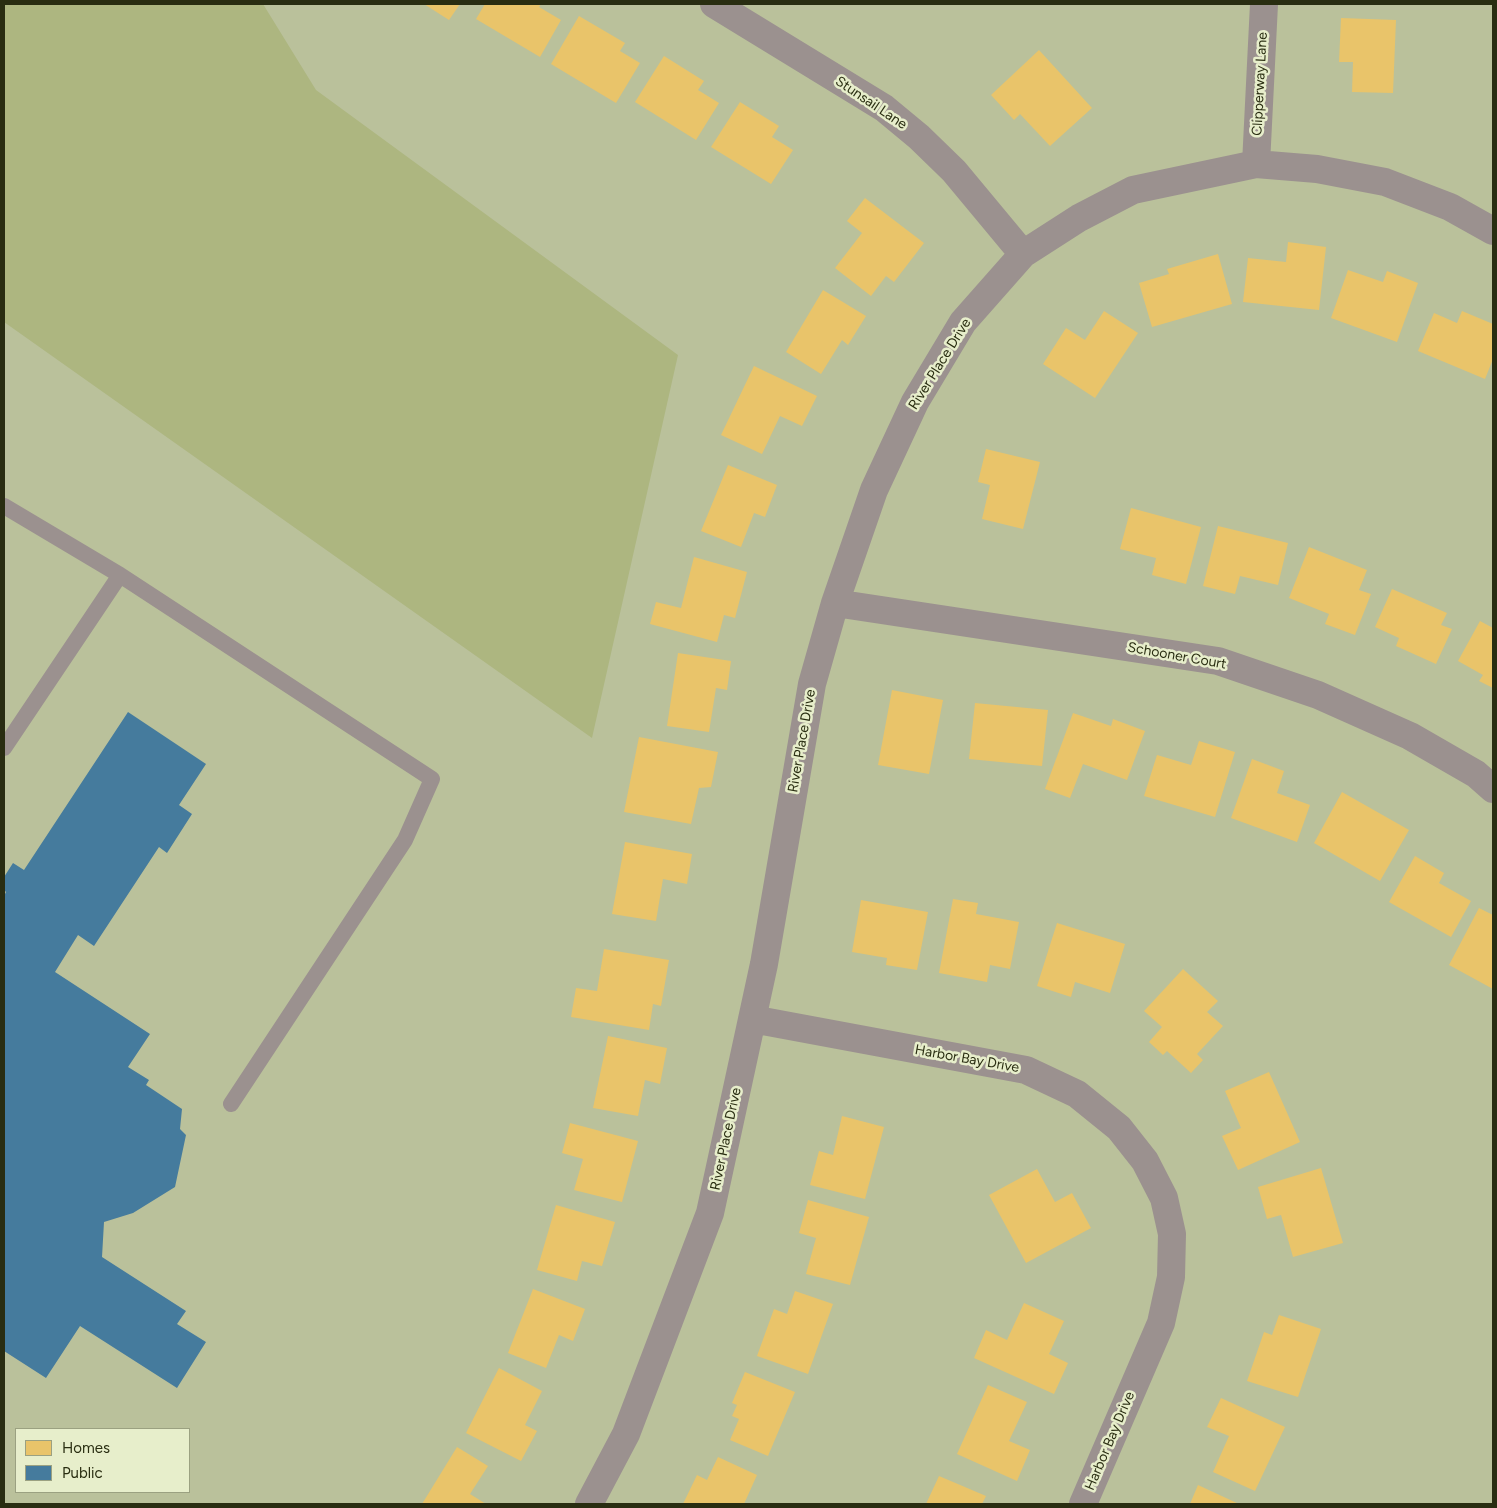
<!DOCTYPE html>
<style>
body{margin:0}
#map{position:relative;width:1497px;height:1508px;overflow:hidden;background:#bac19b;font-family:Figtree,sans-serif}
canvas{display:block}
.frame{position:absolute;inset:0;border:5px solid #292d11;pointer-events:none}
.legend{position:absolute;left:15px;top:1428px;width:175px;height:65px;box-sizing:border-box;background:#e7eecb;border:1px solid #9ba181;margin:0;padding:6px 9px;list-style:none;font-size:15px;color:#292d11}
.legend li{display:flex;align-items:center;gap:10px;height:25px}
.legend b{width:25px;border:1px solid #9ba181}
</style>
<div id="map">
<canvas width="1497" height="1508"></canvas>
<div class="frame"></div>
<ul class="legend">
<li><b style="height:14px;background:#e9c46a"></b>Homes</li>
<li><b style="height:14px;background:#457b9d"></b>Public</li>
</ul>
</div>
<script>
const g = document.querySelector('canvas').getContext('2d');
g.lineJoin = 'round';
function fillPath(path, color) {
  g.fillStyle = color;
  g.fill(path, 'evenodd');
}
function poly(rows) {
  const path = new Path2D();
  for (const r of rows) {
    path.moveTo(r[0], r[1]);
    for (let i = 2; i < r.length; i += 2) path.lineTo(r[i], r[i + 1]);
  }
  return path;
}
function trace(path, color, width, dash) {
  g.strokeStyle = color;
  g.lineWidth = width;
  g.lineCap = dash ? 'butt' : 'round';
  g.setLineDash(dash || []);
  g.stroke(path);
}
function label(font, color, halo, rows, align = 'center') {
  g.font = font + ' Figtree,sans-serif';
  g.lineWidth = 5;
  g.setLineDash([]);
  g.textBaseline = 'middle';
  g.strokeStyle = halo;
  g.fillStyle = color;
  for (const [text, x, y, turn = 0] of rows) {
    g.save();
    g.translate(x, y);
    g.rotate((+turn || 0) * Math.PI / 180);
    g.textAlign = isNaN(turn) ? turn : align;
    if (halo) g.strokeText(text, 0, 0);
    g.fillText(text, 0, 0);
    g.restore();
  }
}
const green = poly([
 [4,4,263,4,316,90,678,355,592,738,4,322]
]);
const homes = poly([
 [424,4,460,4,449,20],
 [485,4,541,4,539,7,561,20,540,57,476,19],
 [579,16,625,43,620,51,640,63,616,103,551,64],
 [1341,18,1396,20,1393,93,1352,92,1353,62,1339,62],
 [1039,50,1092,108,1050,146,1020,114,1014,120,991,95],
 [664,56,704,81,698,90,719,103,696,140,635,102],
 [740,102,779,126,772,137,793,150,771,184,711,147],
 [865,198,924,243,894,282,886,276,871,296,835,268,862,233,847,221],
 [1288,242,1326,247,1319,310,1243,302,1248,258,1286,262],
 [1218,254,1232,304,1152,327,1139,283,1169,274,1167,269],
 [1348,270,1383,282,1387,271,1418,283,1397,342,1331,318],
 [823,290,866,316,848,345,842,340,821,374,786,352],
 [1104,311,1138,333,1095,398,1043,364,1066,328,1085,340],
 [1462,311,1493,324,1493,359,1485,379,1418,351,1434,313,1457,323],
 [754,366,817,396,802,426,780,416,762,454,721,435],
 [986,449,1040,462,1023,529,982,519,990,485,978,482],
 [728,465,777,485,765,517,754,513,741,547,701,531],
 [1131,508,1201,527,1186,584,1152,575,1156,558,1120,549],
 [1218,526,1288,543,1278,585,1240,576,1235,594,1203,586],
 [1309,547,1367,570,1359,590,1371,594,1355,635,1325,624,1329,614,1289,598],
 [694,557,747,572,735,618,724,615,717,642,650,624,656,602,681,608],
 [1392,589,1447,613,1441,625,1452,629,1436,664,1396,646,1399,638,1375,627],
 [1480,621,1493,628,1493,688,1479,681,1483,675,1458,661],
 [678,653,731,661,727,690,716,688,709,732,667,726],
 [892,690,943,700,929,774,878,765],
 [975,703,1048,710,1042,766,969,759],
 [1073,713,1111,726,1113,719,1145,731,1127,780,1083,764,1070,798,1045,789],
 [639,737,718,752,711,787,699,788,691,824,624,812],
 [1199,741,1235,752,1215,817,1144,796,1157,755,1191,765],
 [1252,759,1284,771,1277,793,1310,805,1297,842,1231,818],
 [1342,792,1409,830,1380,881,1314,843],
 [625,842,692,854,687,884,663,879,656,921,612,914],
 [1415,856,1444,873,1439,883,1471,901,1451,937,1389,902],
 [953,899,978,903,976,914,1019,922,1010,969,990,965,987,982,939,973],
 [861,900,928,912,917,970,886,965,887,958,852,952],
 [1479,908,1493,915,1493,989,1449,965],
 [1057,923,1125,944,1110,993,1075,982,1071,997,1037,986],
 [604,949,669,960,661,1006,653,1004,649,1030,571,1017,576,988,597,991],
 [1183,969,1218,1001,1207,1012,1223,1026,1197,1054,1203,1060,1191,1073,1167,1051,1163,1055,1149,1042,1162,1027,1144,1011],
 [608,1036,667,1048,660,1084,645,1080,638,1116,593,1108],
 [1269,1072,1300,1142,1238,1170,1222,1136,1241,1128,1225,1091],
 [842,1116,884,1127,865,1199,810,1185,819,1151,833,1155],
 [570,1123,638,1141,622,1202,574,1190,583,1159,562,1153],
 [1321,1168,1343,1243,1293,1257,1281,1215,1267,1219,1258,1187],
 [1037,1169,1055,1202,1072,1193,1091,1228,1026,1263,989,1195],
 [808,1200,869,1217,850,1285,806,1274,816,1238,799,1233],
 [556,1205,615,1222,602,1266,582,1261,577,1281,537,1270],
 [533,1289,585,1309,573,1341,559,1335,546,1368,508,1353],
 [795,1291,833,1304,808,1374,757,1356,774,1309,787,1314],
 [1024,1303,1064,1321,1049,1354,1068,1363,1054,1394,974,1358,986,1330,1007,1340],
 [1279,1315,1321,1329,1298,1397,1247,1381,1264,1332,1272,1335],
 [499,1368,542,1391,525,1425,537,1431,521,1461,466,1433],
 [745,1372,795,1392,768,1456,730,1440,739,1419,732,1416,737,1405,732,1403],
 [988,1385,1027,1402,1009,1441,1030,1450,1017,1481,957,1454],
 [1221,1398,1285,1427,1255,1491,1213,1472,1229,1436,1207,1427],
 [457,1447,488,1466,470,1494,486,1504,422,1504],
 [718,1457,757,1475,744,1504,683,1504,697,1475,707,1480],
 [939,1476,986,1496,982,1504,926,1504],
 [1198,1485,1239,1504,1190,1504]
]);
const public = poly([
 [128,712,206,764,179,805,192,814,167,853,159,847,94,946,78,935,55,972,150,1034,128,1067,149,1080,146,1085,182,1109,180,1129,186,1135,175,1187,133,1213,104,1222,102,1257,186,1311,177,1324,206,1342,177,1388,80,1326,46,1378,4,1351,4,896,6,892,4,890,4,877,13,863,24,870]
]);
const lane = poly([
 [4,506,120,575],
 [4,748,120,575,432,779,405,840,231,1104]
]);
const street = poly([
 [714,4,884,108,919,137,954,171,1023,254],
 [1256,164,1264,4],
 [835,603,1218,661,1318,695,1410,736,1476,774,1493,789],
 [752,1019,1026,1070,1077,1094,1119,1128,1145,1161,1164,1198,1172,1234,1171,1277,1161,1323,1083,1504],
 [589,1504,626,1434,710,1213,764,964,812,684,835,603,874,490,915,402,963,322,1023,254,1079,218,1133,190,1256,164,1317,169,1385,182,1450,207,1493,231]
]);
const streetNames = [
 ["Clipperway Lane",1260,84,-87],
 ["Stunsail Lane",871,103,34],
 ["River Place Drive",940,364,-58],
 ["Schooner Court",1177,656,10],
 ["River Place Drive",802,741,-80],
 ["Harbor Bay Drive",967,1059,10],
 ["River Place Drive",726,1139,-78],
 ["Harbor Bay Drive",1110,1441,-67]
];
fillPath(green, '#adb680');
fillPath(homes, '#e9c46a');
fillPath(public, '#457b9d');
trace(lane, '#9b918f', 16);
trace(street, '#9b918f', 28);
label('14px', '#292d11', '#e7eecb', streetNames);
</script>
